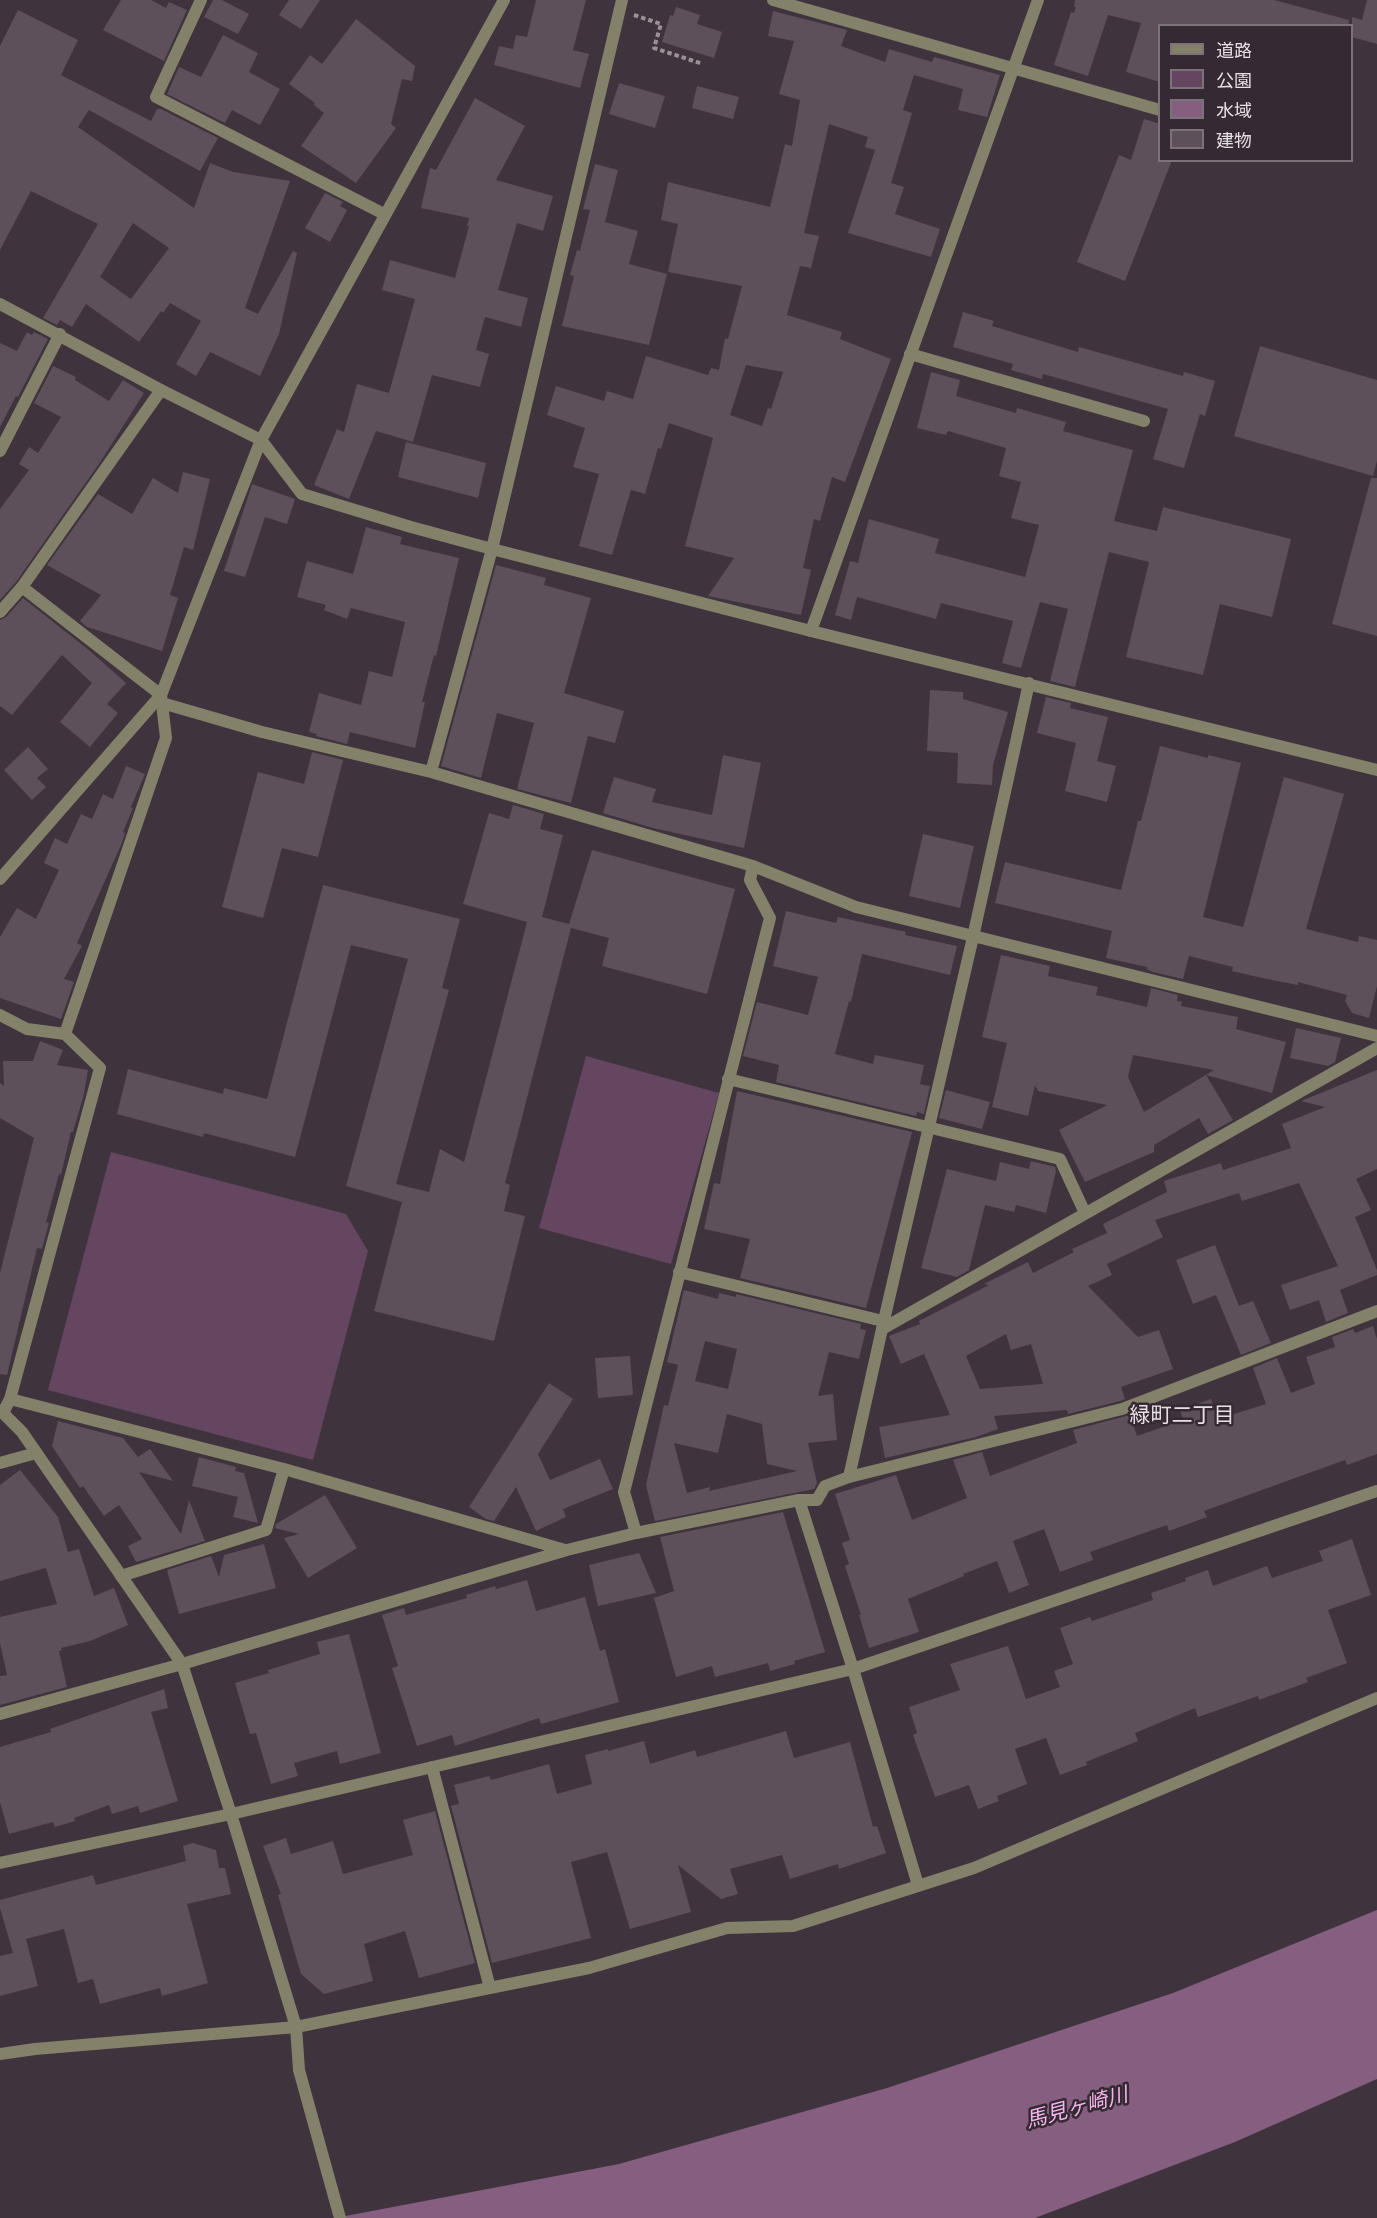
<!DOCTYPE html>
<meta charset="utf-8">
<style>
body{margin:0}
#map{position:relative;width:1377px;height:2218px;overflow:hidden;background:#3f333d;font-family:"Sofia Sans Condensed","Noto Sans JP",sans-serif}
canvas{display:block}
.legend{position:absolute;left:1158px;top:24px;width:195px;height:138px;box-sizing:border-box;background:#352933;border:2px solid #7c727a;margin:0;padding:8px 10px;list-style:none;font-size:18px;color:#e6dfe5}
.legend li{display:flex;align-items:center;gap:12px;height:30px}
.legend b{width:30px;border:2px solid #7c727a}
</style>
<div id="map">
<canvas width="1377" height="2218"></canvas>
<ul class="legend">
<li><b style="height:8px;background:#84816b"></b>道路</li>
<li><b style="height:16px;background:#654661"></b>公園</li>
<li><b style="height:16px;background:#855e80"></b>水域</li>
<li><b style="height:16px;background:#5d505b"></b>建物</li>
</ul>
</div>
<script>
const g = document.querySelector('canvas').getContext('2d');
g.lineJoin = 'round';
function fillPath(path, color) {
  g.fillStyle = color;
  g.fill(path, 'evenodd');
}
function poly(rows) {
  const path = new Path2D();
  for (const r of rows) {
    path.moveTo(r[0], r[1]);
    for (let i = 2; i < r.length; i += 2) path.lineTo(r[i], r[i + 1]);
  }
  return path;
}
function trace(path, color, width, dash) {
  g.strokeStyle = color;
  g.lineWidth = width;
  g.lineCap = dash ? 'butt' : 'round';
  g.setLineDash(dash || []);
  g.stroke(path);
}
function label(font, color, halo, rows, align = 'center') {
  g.font = font + ' "Sofia Sans Condensed","Noto Sans JP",sans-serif';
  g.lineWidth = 5;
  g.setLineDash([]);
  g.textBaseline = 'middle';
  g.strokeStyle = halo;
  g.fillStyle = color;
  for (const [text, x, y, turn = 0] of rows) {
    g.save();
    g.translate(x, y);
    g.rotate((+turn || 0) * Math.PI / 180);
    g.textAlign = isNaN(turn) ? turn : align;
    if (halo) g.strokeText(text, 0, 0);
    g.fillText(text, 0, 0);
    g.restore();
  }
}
const green = poly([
 [586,1056,719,1093,671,1264,539,1228],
 [111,1152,346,1214,368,1251,313,1460,48,1390]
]);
const water = poly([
 [1377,1910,1377,2079,1235,2142,1035,2218,335,2218,619,2164,887,2088,1173,1993]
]);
const building = poly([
 [121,0,151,0,166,8,169,2,187,10,164,61,103,30],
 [213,0,222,0,249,14,238,34,204,17],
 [289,0,320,0,301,29,279,15],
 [536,0,586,0,573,50,589,54,580,88,494,65,499,46,513,49,516,35,527,37],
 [1075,0,1274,0,1349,20,1348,26,1160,26,1160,82,1126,72,1141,23,1108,15,1088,76,1054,65,1071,12,1074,13,1076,7,1074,7],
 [1367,0,1377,0,1377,44,1352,37,1352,17,1362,20],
 [676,7,700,15,697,24,722,32,714,58,662,42,670,15,673,16],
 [18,10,78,40,61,75,151,121,157,109,161,109,218,138,200,171,89,110,78,127,194,208,210,163,233,172,290,181,245,308,258,314,293,251,297,253,279,334,260,376,210,352,196,376,176,364,201,321,170,303,163,313,161,311,139,342,86,304,72,327,60,320,57,325,43,318,98,224,31,191,0,250,0,46],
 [133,223,169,248,131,299,100,277],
 [773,11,847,30,841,46,885,62,889,49,932,62,934,57,1000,75,987,117,958,110,963,89,914,75,903,110,912,113,891,183,904,187,895,214,940,229,931,257,848,233,875,150,865,147,868,137,829,124,804,233,819,236,811,268,800,266,787,315,842,332,840,339,891,359,845,482,832,477,820,521,814,519,803,568,811,570,801,615,708,596,734,558,685,546,713,438,669,423,661,449,658,448,645,494,631,490,612,555,579,546,599,474,573,467,585,428,547,415,556,386,604,401,607,391,633,399,646,356,708,375,711,368,719,370,725,338,728,339,742,286,668,272,678,224,661,220,668,182,770,207,785,144,792,146,800,100,779,94,794,41,768,36],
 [746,365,783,372,771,409,768,408,762,426,730,415],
 [356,19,415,66,412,81,402,79,391,124,396,128,356,183,301,146,324,113,314,105,315,103,289,84,310,55,322,64],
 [223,35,258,53,249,72,280,89,260,125,232,110,225,123,167,94,179,67,201,77],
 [619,83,665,96,655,128,609,114],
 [697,86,739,97,733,119,692,108],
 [475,98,525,126,496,180,553,196,543,231,517,223,498,290,528,298,521,327,485,317,476,350,489,354,480,387,432,375,413,442,376,431,349,499,314,485,337,429,344,432,357,384,389,393,415,299,382,290,390,260,455,278,469,226,467,226,469,218,421,208,430,168,436,170],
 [1144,119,1160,124,1160,160,1172,160,1125,281,1077,262,1119,155,1131,160],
 [595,164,618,170,605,222,638,231,629,264,667,274,649,345,562,326,574,276,570,275,577,250,580,251,590,210,583,209],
 [325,193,343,202,340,206,347,210,330,242,305,228],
 [963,312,994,321,992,326,1078,352,1079,347,1183,376,1184,372,1215,381,1205,416,1200,414,1184,468,1153,459,1168,409,1043,374,1042,379,1011,370,1013,364,953,347],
 [27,332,32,335,34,332,48,339,18,397,16,396,0,427,0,343,17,351],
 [1260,346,1377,380,1377,461,1373,476,1234,436],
 [53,366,76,377,75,380,109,401,123,380,144,393,101,461,16,582,0,600,0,509,29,470,19,464,29,447,38,453,61,417,34,403],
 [931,372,960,380,956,396,1016,413,1017,408,1066,422,1063,431,1133,450,1114,521,1157,531,1163,507,1291,539,1272,617,1220,604,1203,675,1126,657,1149,562,1109,552,1075,687,1050,681,1068,609,1040,602,1021,668,1002,663,1013,621,941,603,936,619,857,597,851,620,835,615,850,561,858,563,869,519,939,539,935,553,1025,577,1039,525,1011,518,1021,482,999,476,1006,448,948,431,946,435,917,428],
 [406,442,486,463,478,498,398,477],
 [183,472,210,479,193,550,184,547,170,595,178,598,162,651,87,627,80,621,101,595,47,565,98,494,132,514,153,478,178,493],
 [1371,478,1377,478,1377,636,1332,624],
 [252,484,295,499,287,524,265,517,245,577,224,571],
 [366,527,402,537,400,544,459,558,436,656,434,655,422,702,425,702,415,748,350,732,347,744,316,736,317,734,309,732,319,693,361,705,369,671,392,677,405,622,351,608,347,619,324,610,326,605,297,597,307,561,353,574],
 [496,565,546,578,544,585,591,598,564,693,624,711,615,743,588,736,571,803,517,789,534,723,497,713,481,778,441,766],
 [23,598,90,651,126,683,107,704,118,713,90,747,60,722,92,683,62,655,12,715,0,706,0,620,6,617],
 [930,690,963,692,963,699,1008,712,993,765,992,785,957,783,958,753,927,751],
 [1046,697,1071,703,1070,708,1108,717,1097,761,1116,766,1107,802,1065,791,1076,743,1037,733],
 [1160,746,1208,758,1208,755,1241,763,1203,917,1243,927,1284,777,1344,794,1306,929,1358,942,1359,936,1377,940,1377,986,1369,1018,1352,1013,1345,1001,1347,995,1298,982,1298,985,1262,978,1232,971,1233,967,1189,956,1183,979,1153,972,1147,969,1147,967,1106,958,1112,931,995,903,1005,862,1121,890,1138,821,1141,821],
 [28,747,48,769,37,778,46,787,32,800,4,770],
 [312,752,343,760,318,857,282,848,263,918,222,907,258,772,304,784],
 [723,755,761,763,744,848,653,828,603,813,614,777,656,789,652,802,712,815],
 [126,766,145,774,131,807,133,808,123,832,125,833,121,845,77,943,82,946,64,979,74,982,61,1019,0,998,0,937,17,908,36,919,59,870,44,863,55,838,67,844,81,814,92,819,103,794,113,799],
 [513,805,544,814,540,829,563,835,542,917,569,924,592,850,735,889,707,994,602,966,609,938,571,928,505,1183,510,1185,504,1211,525,1216,494,1341,374,1311,402,1202,346,1186,408,959,351,945,295,1157,204,1133,203,1137,117,1114,128,1069,223,1094,224,1088,267,1099,323,885,460,919,442,988,449,990,396,1184,429,1192,440,1149,464,1162,527,922,463,904,489,813,509,819],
 [923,834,974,846,960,908,909,896],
 [786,911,836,923,838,917,906,932,905,935,957,946,950,975,862,954,851,1002,849,1001,835,1054,873,1064,875,1055,924,1065,920,1084,930,1086,924,1114,917,1112,916,1116,776,1082,779,1065,743,1056,757,1002,808,1015,818,977,773,966],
 [1001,955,1050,966,1048,976,1098,987,1096,995,1147,1007,1151,988,1178,995,1177,1001,1182,1002,1181,1006,1238,1017,1236,1029,1286,1042,1272,1093,1206,1075,1233,1120,1208,1134,1199,1118,1154,1145,1154,1152,1085,1182,1059,1130,1107,1105,1038,1091,1035,1085,1028,1116,992,1107,1007,1043,982,1037],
 [1133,1055,1214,1070,1144,1112,1128,1077],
 [1296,1028,1341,1038,1335,1062,1328,1066,1290,1058],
 [40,1041,63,1050,57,1065,88,1070,84,1094,73,1132,71,1132,61,1175,59,1174,46,1222,49,1223,42,1249,37,1248,7,1375,0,1374,0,1273,34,1138,0,1118,0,1083,4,1086,3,1061,33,1061],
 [1377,1070,1377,1169,1356,1179,1371,1210,1355,1217,1377,1270,1377,1275,1340,1290,1348,1313,1326,1322,1319,1300,1290,1310,1281,1285,1338,1266,1299,1183,1242,1201,1239,1193,1155,1220,1163,1237,1107,1264,1112,1275,1088,1286,1138,1337,1159,1330,1173,1369,1121,1387,1125,1399,1120,1401,1068,1414,1067,1410,994,1416,998,1429,976,1437,885,1458,879,1427,950,1415,924,1354,901,1364,889,1336,920,1324,919,1321,989,1285,984,1284,1028,1262,1033,1273,1074,1252,1072,1249,1107,1233,1103,1224,1167,1192,1164,1181,1221,1163,1223,1170,1291,1148,1282,1124,1325,1107,1301,1101],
 [1006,1334,1011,1350,1031,1344,1043,1384,980,1389,966,1356],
 [946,1090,990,1102,982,1129,939,1118],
 [737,1091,912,1132,866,1308,740,1278,750,1239,704,1229,714,1183,720,1184],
 [1031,1161,1055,1167,1056,1171,1046,1213,1016,1205,1014,1212,985,1205,969,1270,957,1277,921,1268,947,1169,996,1181,1000,1162,1029,1169],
 [1215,1245,1239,1306,1253,1301,1271,1343,1241,1355,1216,1295,1193,1304,1176,1260],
 [684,1290,718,1299,719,1293,736,1297,736,1294,861,1324,860,1329,866,1330,859,1359,829,1352,818,1396,833,1394,837,1440,808,1443,817,1483,814,1489,655,1521,646,1485,664,1405,668,1406,678,1365,667,1362],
 [705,1341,737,1349,728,1389,695,1381],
 [727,1414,762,1424,767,1464,797,1471,709,1491,710,1487,687,1493,674,1443,718,1453],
 [1373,1326,1377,1339,1377,1454,1347,1465,1345,1460,1204,1511,1207,1517,1169,1531,1167,1525,1090,1552,1093,1560,1060,1572,1044,1529,1013,1541,1029,1585,1009,1593,997,1561,963,1574,964,1576,908,1599,919,1632,869,1648,859,1615,861,1615,845,1566,849,1564,842,1543,850,1540,835,1494,896,1475,912,1520,967,1498,953,1460,982,1452,990,1476,1077,1443,1073,1430,1130,1415,1137,1436,1183,1420,1180,1410,1211,1399,1218,1419,1266,1404,1253,1368,1277,1358,1291,1393,1315,1384,1306,1357,1335,1347,1332,1337,1353,1329,1355,1333],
 [630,1356,633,1395,598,1398,595,1358],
 [549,1383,573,1399,538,1454,550,1480,600,1459,613,1489,563,1509,566,1517,536,1531,516,1487,494,1521,486,1519,469,1507],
 [58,1421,123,1438,138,1457,150,1449,173,1481,139,1472,181,1534,189,1500,205,1541,136,1562,128,1546,142,1539,119,1505,104,1516,83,1486,80,1488,52,1446],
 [199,1457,236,1467,235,1471,244,1473,258,1523,233,1517,238,1497,192,1486],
 [20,1470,58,1517,68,1552,79,1549,94,1596,114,1588,128,1625,90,1641,61,1648,62,1650,59,1651,67,1687,0,1705,0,1676,7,1675,0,1643,0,1617,57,1604,46,1568,0,1581,0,1485],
 [325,1495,357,1548,308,1578,284,1538,299,1534,275,1528,276,1524],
 [783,1512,825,1652,794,1661,795,1664,770,1671,768,1663,715,1677,712,1666,676,1677,654,1598,674,1591,660,1537],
 [1352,1539,1371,1595,1328,1610,1347,1663,1306,1678,1308,1682,1259,1700,1258,1696,1198,1717,1195,1708,1135,1733,1138,1741,1086,1762,1087,1765,1060,1775,1046,1738,1015,1749,1027,1784,997,1796,999,1801,978,1809,969,1785,935,1797,913,1735,917,1733,909,1707,960,1690,950,1664,1008,1646,1026,1699,1060,1687,1054,1671,1073,1664,1060,1628,1090,1617,1092,1621,1153,1600,1151,1593,1186,1581,1185,1578,1208,1570,1213,1586,1267,1566,1272,1578,1323,1561,1319,1551],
 [264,1544,276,1588,179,1614,167,1570,211,1556,219,1577,224,1555],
 [639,1553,656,1593,598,1606,589,1565],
 [527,1580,536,1611,585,1597,600,1651,605,1649,619,1702,541,1724,539,1718,455,1746,452,1735,417,1746,392,1668,398,1666,382,1615,404,1608,406,1615,467,1598,466,1595,495,1586,496,1589],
 [349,1634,381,1753,340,1764,337,1751,294,1763,298,1776,271,1784,256,1733,250,1734,235,1683,269,1673,268,1670,320,1654,317,1642],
 [164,1689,168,1708,151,1712,178,1801,140,1813,138,1806,112,1814,109,1805,74,1818,75,1821,55,1827,53,1822,9,1834,0,1802,0,1747,51,1732,50,1729],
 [786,1731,794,1758,850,1742,873,1827,877,1826,886,1853,839,1869,838,1864,790,1879,782,1855,730,1869,738,1894,721,1899,678,1865,691,1912,630,1929,607,1852,571,1862,591,1938,492,1963,451,1806,459,1804,454,1785,489,1776,491,1780,549,1764,557,1794,592,1784,585,1755,608,1749,608,1751,644,1741,650,1764,695,1750,697,1757],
 [435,1811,475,1963,419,1978,405,1931,364,1944,373,1981,324,1994,301,1974,278,1895,281,1894,263,1846,286,1838,291,1854,333,1841,343,1874,413,1855,403,1820],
 [193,1843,216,1850,219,1868,225,1868,231,1894,187,1904,208,1983,162,1996,160,1988,100,2004,93,1979,78,1983,64,1929,26,1939,38,1986,0,1996,0,1956,13,1953,0,1908,0,1900,93,1875,96,1885,186,1861,183,1846]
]);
const path = poly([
 [634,15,661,24,654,48,703,64]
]);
const service = poly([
 [201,0,156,97,384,214],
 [773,0,1160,110],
 [910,354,1144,421],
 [0,451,60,334],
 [0,612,22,587,161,390],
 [811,631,1038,0],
 [162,703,262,732,431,772,753,866,856,907,1377,1036],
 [431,772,492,549,622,0],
 [0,1015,27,1029,65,1034],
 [728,1079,1060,1159,1085,1213],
 [679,1272,883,1321],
 [882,1329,1377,1048],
 [10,1399,284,1469,565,1550],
 [3,1413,10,1399,100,1068,65,1034,166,738,161,695,22,587],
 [0,1463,36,1453],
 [849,1477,1122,1409,1377,1311],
 [636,1533,624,1492,770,918,750,880,753,866],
 [121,1576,266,1530,284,1469],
 [0,1714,182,1664,567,1550,636,1533,799,1500],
 [432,1767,490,1988],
 [296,2027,589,1968,727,1928,793,1926,974,1868,1377,1698]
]);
const minor = poly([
 [0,304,161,390,261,440,302,494,411,527,492,549,811,631,1377,770],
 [0,1863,231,1814,853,1669,1377,1491],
 [918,1885,853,1669,799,1500,817,1500,825,1486,849,1477,882,1329,973,937,1029,683]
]);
const tertiary = poly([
 [0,879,161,695,261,440,504,0],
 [0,1410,22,1432,182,1664,231,1814,296,2027,299,2070,340,2218],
 [0,2054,35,2049,296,2027]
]);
const neighbourhoodNames = [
 ["緑町二丁目",1182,1417]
];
const waterNames = [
 ["馬見ヶ崎川",1077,2109,-15]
];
fillPath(green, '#654661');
fillPath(water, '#855e80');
fillPath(building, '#5d505b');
trace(path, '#9a9198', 4, [4.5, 3]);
trace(service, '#84816b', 12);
trace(minor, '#84816b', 12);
trace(tertiary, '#84816b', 12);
label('21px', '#e6dfe5', '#352933', neighbourhoodNames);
label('italic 21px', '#f3b5eb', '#352933', waterNames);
</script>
